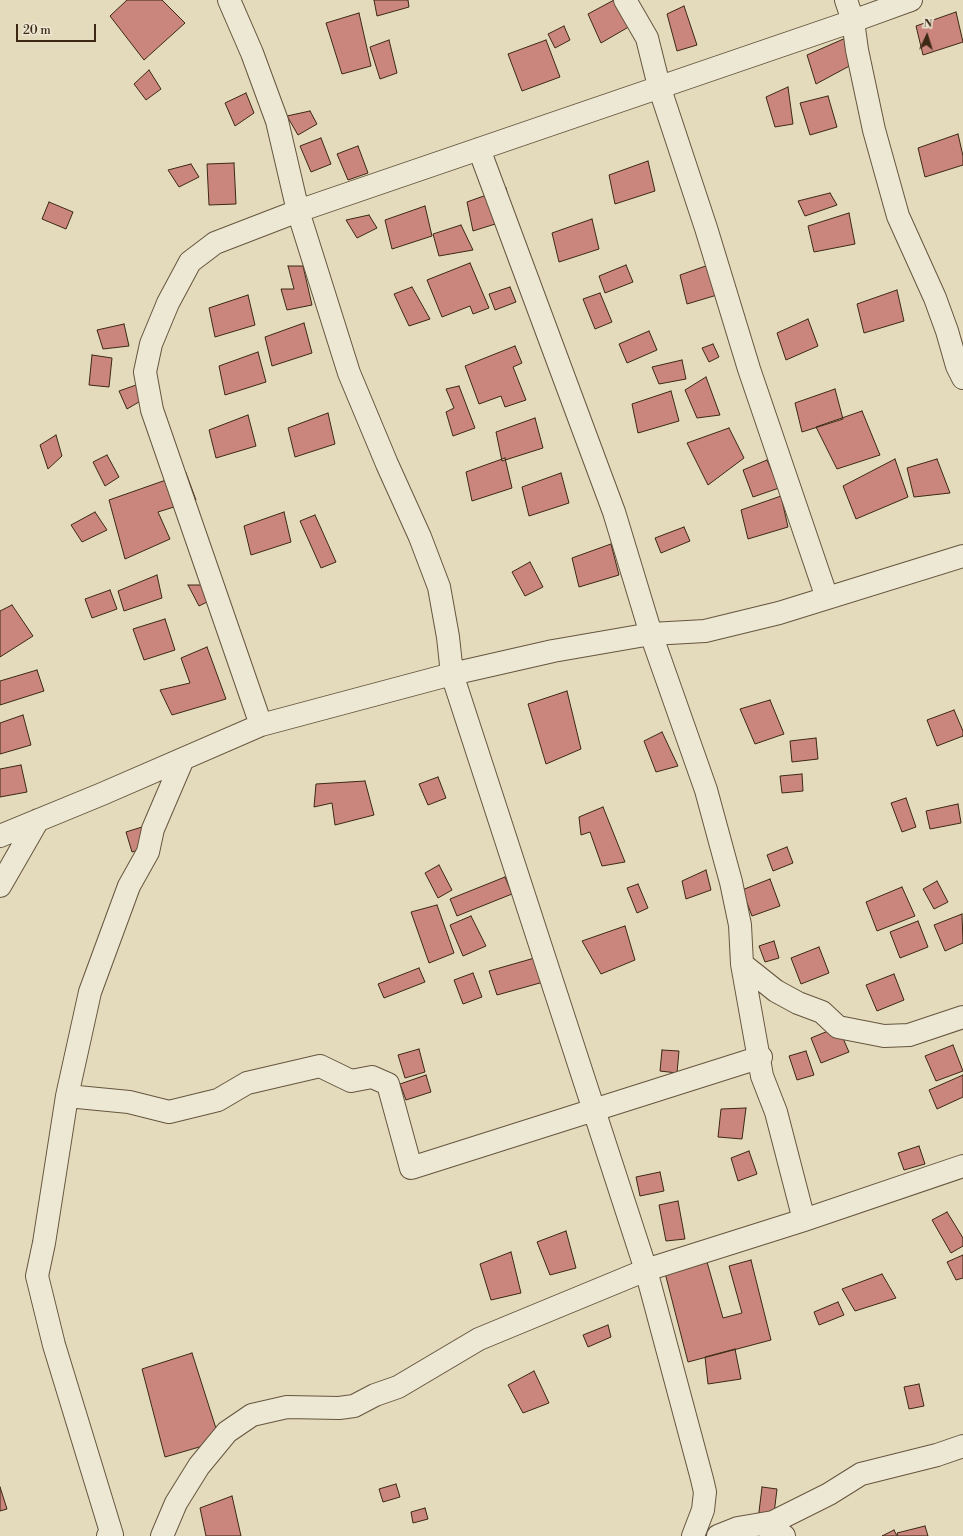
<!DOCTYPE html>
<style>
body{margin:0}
#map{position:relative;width:963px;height:1536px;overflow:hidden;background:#e4dbbc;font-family:"Libre Bodoni",serif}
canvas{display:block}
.north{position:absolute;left:907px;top:16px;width:40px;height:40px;-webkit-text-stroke:3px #ede8d3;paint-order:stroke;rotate:4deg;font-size:11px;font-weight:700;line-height:16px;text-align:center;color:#3c2815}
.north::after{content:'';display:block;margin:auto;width:14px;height:18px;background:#3c2815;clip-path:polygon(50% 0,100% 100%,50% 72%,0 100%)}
.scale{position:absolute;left:16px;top:24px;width:80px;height:18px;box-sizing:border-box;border:2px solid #3c2815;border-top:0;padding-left:5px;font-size:12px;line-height:14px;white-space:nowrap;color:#3c2815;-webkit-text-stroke:3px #ede8d3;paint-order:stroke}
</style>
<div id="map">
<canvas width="963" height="1536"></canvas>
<div class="north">N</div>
<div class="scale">20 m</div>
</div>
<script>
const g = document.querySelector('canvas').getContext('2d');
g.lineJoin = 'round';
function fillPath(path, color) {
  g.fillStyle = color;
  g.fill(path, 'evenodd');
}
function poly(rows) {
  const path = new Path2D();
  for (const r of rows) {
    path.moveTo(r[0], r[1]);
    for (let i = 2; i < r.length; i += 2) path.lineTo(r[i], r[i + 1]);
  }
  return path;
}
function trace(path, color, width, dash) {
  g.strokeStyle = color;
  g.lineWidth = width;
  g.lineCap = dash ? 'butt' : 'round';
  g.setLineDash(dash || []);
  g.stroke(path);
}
const building = poly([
 [127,0,162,0,185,23,144,60,110,16,127,0],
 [374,0,408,0,409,7,377,16,374,0],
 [614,0,620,0,632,25,601,43,588,14,614,0],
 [684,6,697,45,677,51,667,14,684,6],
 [956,12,963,42,923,55,916,26,956,12],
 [359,13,371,66,342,74,326,23,359,13],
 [564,26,570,40,555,48,548,34,564,26],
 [848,37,855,63,816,84,807,55,848,37],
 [389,40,397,73,380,79,370,47,389,40],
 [546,40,560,77,522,91,508,54,546,40],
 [149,70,161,89,146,100,134,84,149,70],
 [788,87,793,124,775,127,766,97,788,87],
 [246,93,254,113,235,126,225,103,246,93],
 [828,96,837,127,810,135,800,103,828,96],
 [310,111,317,124,298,135,287,116,310,111],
 [958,134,963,156,963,165,925,177,918,148,958,134],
 [321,138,331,164,311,172,300,146,321,138],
 [358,146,368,173,348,180,337,154,358,146],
 [648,161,655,191,615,204,609,175,648,161],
 [234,163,236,204,209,205,207,164,234,163],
 [191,164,199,177,179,187,168,170,191,164],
 [506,188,514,218,473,231,467,202,506,188],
 [830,193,837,205,805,216,798,201,830,193],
 [49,202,73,212,66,229,42,219,49,202],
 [425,206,432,236,392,249,385,220,425,206],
 [849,213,855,244,814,252,808,226,849,213],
 [369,215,377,228,357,238,346,220,369,215],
 [592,219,599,249,559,262,552,233,592,219],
 [461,225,473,250,439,256,433,234,461,225],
 [720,261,727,292,687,304,680,275,720,261],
 [470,263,489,308,473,314,470,306,442,317,427,280,470,263],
 [626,265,633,282,605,293,599,276,626,265],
 [288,266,303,266,312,305,287,310,281,289,294,289,288,266],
 [412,287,430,319,409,326,394,294,412,287],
 [510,287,516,302,495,310,489,294,510,287],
 [897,290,904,321,864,333,857,304,897,290],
 [600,293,612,322,595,329,583,299,600,293],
 [248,295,255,325,215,337,209,308,248,295],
 [808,319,818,346,786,360,777,333,808,319],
 [304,323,312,353,272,366,265,337,304,323],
 [124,324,129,346,103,349,97,330,124,324],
 [649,331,657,350,627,363,619,344,649,331],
 [713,344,719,357,709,362,702,348,713,344],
 [515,346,522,363,513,367,526,400,505,407,501,396,479,404,465,366,515,346],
 [258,352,266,382,225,395,219,366,258,352],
 [92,355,112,358,109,387,89,385,92,355],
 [682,360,686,379,659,384,652,367,682,360],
 [706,377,720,415,697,418,685,390,706,377],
 [139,384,149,396,127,409,119,391,139,384],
 [459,386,475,428,453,436,446,412,454,408,446,389,459,386],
 [835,389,843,419,802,432,795,403,835,389],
 [671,391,679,421,638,433,632,404,671,391],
 [862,411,880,455,837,469,816,427,862,411],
 [328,413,335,444,295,457,288,428,328,413],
 [248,415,256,446,216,458,209,430,248,415],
 [535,418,543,448,502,461,496,432,535,418],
 [729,428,744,458,708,485,687,443,729,428],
 [56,435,62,456,48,469,40,445,56,435],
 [107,455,119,477,105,486,93,462,107,455],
 [505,458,512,488,472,501,466,472,505,458],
 [895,459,908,497,856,519,843,486,895,459],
 [937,459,950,493,914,497,907,468,937,459],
 [767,460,779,488,753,497,743,470,767,460],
 [186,473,196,500,158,512,170,539,125,559,109,500,186,473],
 [561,473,569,503,529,516,522,487,561,473],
 [781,496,788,527,748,539,741,510,781,496],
 [95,512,107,530,82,542,71,525,95,512],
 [284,512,291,542,251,555,244,526,284,512],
 [315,515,336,562,321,568,300,521,315,515],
 [684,527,690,541,661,553,655,538,684,527],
 [611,544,619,575,579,587,572,558,611,544],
 [530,562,543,587,525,596,512,572,530,562],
 [157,575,162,598,124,611,118,591,157,575],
 [188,585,203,585,211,600,199,606,188,585],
 [110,590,117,609,92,618,85,599,110,590],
 [12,605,33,636,0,657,0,611,12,605],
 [165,619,175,650,144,660,133,629,165,619],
 [207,647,226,699,172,715,160,690,190,683,181,658,207,647],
 [37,670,44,691,0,705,0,681,37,670],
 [567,691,581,749,546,764,528,704,567,691],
 [770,700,784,734,755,744,740,709,770,700],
 [954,710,963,731,963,736,937,746,927,720,954,710],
 [23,715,31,745,0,754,0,723,23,715],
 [662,732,678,766,656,772,644,741,662,732],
 [816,738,818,759,792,762,790,741,816,738],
 [21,765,27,792,0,797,0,769,21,765],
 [802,774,803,791,782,793,780,776,802,774],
 [438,777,446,798,428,805,419,784,438,777],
 [365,781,374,815,335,825,332,803,314,807,316,784,365,781],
 [906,798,916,827,902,832,891,803,906,798],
 [958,804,961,823,930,829,926,811,958,804],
 [603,807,625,862,602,866,590,832,581,835,579,817,603,807],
 [142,827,148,847,132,852,126,832,142,827],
 [787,847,793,863,773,871,767,855,787,847],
 [439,865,452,890,438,898,425,873,439,865],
 [706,870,711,890,686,899,682,881,706,870],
 [505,877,512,894,457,916,450,899,505,877],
 [770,879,780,906,752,916,742,890,770,879],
 [937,881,948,902,934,909,923,889,937,881],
 [638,884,648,908,637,913,627,888,638,884],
 [902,887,915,916,877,931,866,902,902,887],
 [437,905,454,953,429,963,411,912,437,905],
 [962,914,963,943,945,951,934,925,962,914],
 [471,916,486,946,463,956,450,925,471,916],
 [918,921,928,947,900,958,890,932,918,921],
 [625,926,635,960,601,974,582,941,625,926],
 [774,941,779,958,765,962,759,946,774,941],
 [819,947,829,973,801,984,791,958,819,947],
 [538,957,547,981,497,995,489,971,538,957],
 [419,968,425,982,384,998,378,984,419,968],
 [473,973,482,997,463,1004,454,980,473,973],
 [894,974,904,1000,877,1011,866,985,894,974],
 [838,1027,849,1052,821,1063,811,1038,838,1027],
 [953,1045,963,1071,936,1081,925,1056,953,1045],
 [419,1049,425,1072,405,1078,398,1055,419,1049],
 [662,1050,679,1051,677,1073,660,1071,662,1050],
 [806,1051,814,1075,797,1080,789,1056,806,1051],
 [426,1075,431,1092,406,1100,400,1084,426,1075],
 [963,1075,963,1097,937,1109,929,1090,963,1075],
 [746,1108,742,1139,718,1137,721,1109,746,1108],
 [919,1146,925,1164,904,1170,898,1153,919,1146],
 [749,1151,757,1174,738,1181,731,1158,749,1151],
 [660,1172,664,1191,640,1196,636,1177,660,1172],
 [678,1201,685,1239,666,1241,659,1205,678,1201],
 [947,1212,963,1238,963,1246,951,1253,932,1220,947,1212],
 [566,1231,576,1268,550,1275,537,1242,566,1231],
 [511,1252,521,1293,491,1300,480,1264,511,1252],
 [963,1255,963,1278,956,1280,947,1262,963,1255],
 [751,1260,771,1340,688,1362,665,1273,707,1262,723,1318,742,1313,729,1266,751,1260],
 [882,1274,896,1298,855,1311,842,1289,882,1274],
 [838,1302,844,1315,819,1325,814,1312,838,1302],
 [608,1325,611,1337,588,1347,583,1335,608,1325],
 [735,1349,741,1379,708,1384,705,1357,735,1349],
 [192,1353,220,1441,165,1457,142,1369,192,1353],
 [534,1371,549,1403,523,1413,508,1385,534,1371],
 [919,1384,924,1406,909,1409,904,1387,919,1384],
 [396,1484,400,1497,383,1502,379,1489,396,1484],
 [0,1487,7,1509,0,1511,0,1487],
 [762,1487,777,1489,773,1522,758,1520,762,1487],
 [232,1496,241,1536,206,1536,200,1508,232,1496],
 [425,1508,428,1519,413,1523,411,1512,425,1508],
 [925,1526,928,1536,898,1536,897,1533,925,1526],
 [894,1530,897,1536,882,1536,894,1530]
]);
const street = poly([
 [229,0,252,53,277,121,298,211,349,373,387,464,420,537,439,587,448,637,452,674,646,1270,702,1479,705,1492,703,1510,693,1536],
 [625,0,647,38,659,86,706,228,749,369,827,598],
 [846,0,853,21,857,50,874,130,898,216,935,298,947,331,957,366,963,378],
 [479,149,614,512,651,634,706,790,731,882,740,925,742,964,762,1076,776,1112,804,1220],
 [261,725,152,410,145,372,151,344,168,303,190,262,215,243,298,211,853,21,911,0],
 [0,836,102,794,261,725,452,674,553,651,651,634,705,631,779,613,963,556],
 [0,886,38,820],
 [742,964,776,991,798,1003,822,1012,838,1027,884,1036,909,1035,963,1017],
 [67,1096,90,992,129,886,148,852,153,829,183,759],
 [761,1524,784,1536],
 [108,1536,112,1535,54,1345,37,1276,44,1243,67,1096,129,1102,169,1112,218,1100,247,1083,320,1066,351,1081,372,1077,388,1084,411,1168,761,1057],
 [162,1536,176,1503,199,1466,227,1432,252,1415,287,1407,339,1408,354,1406,375,1395,398,1387,479,1339,646,1270,804,1220,963,1166],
 [718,1536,738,1528,773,1522,829,1494,861,1474,937,1455,963,1446]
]);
fillPath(building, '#ca867d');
trace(building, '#3c2815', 1);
trace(street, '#66553f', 24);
trace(street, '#ede8d3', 22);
</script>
